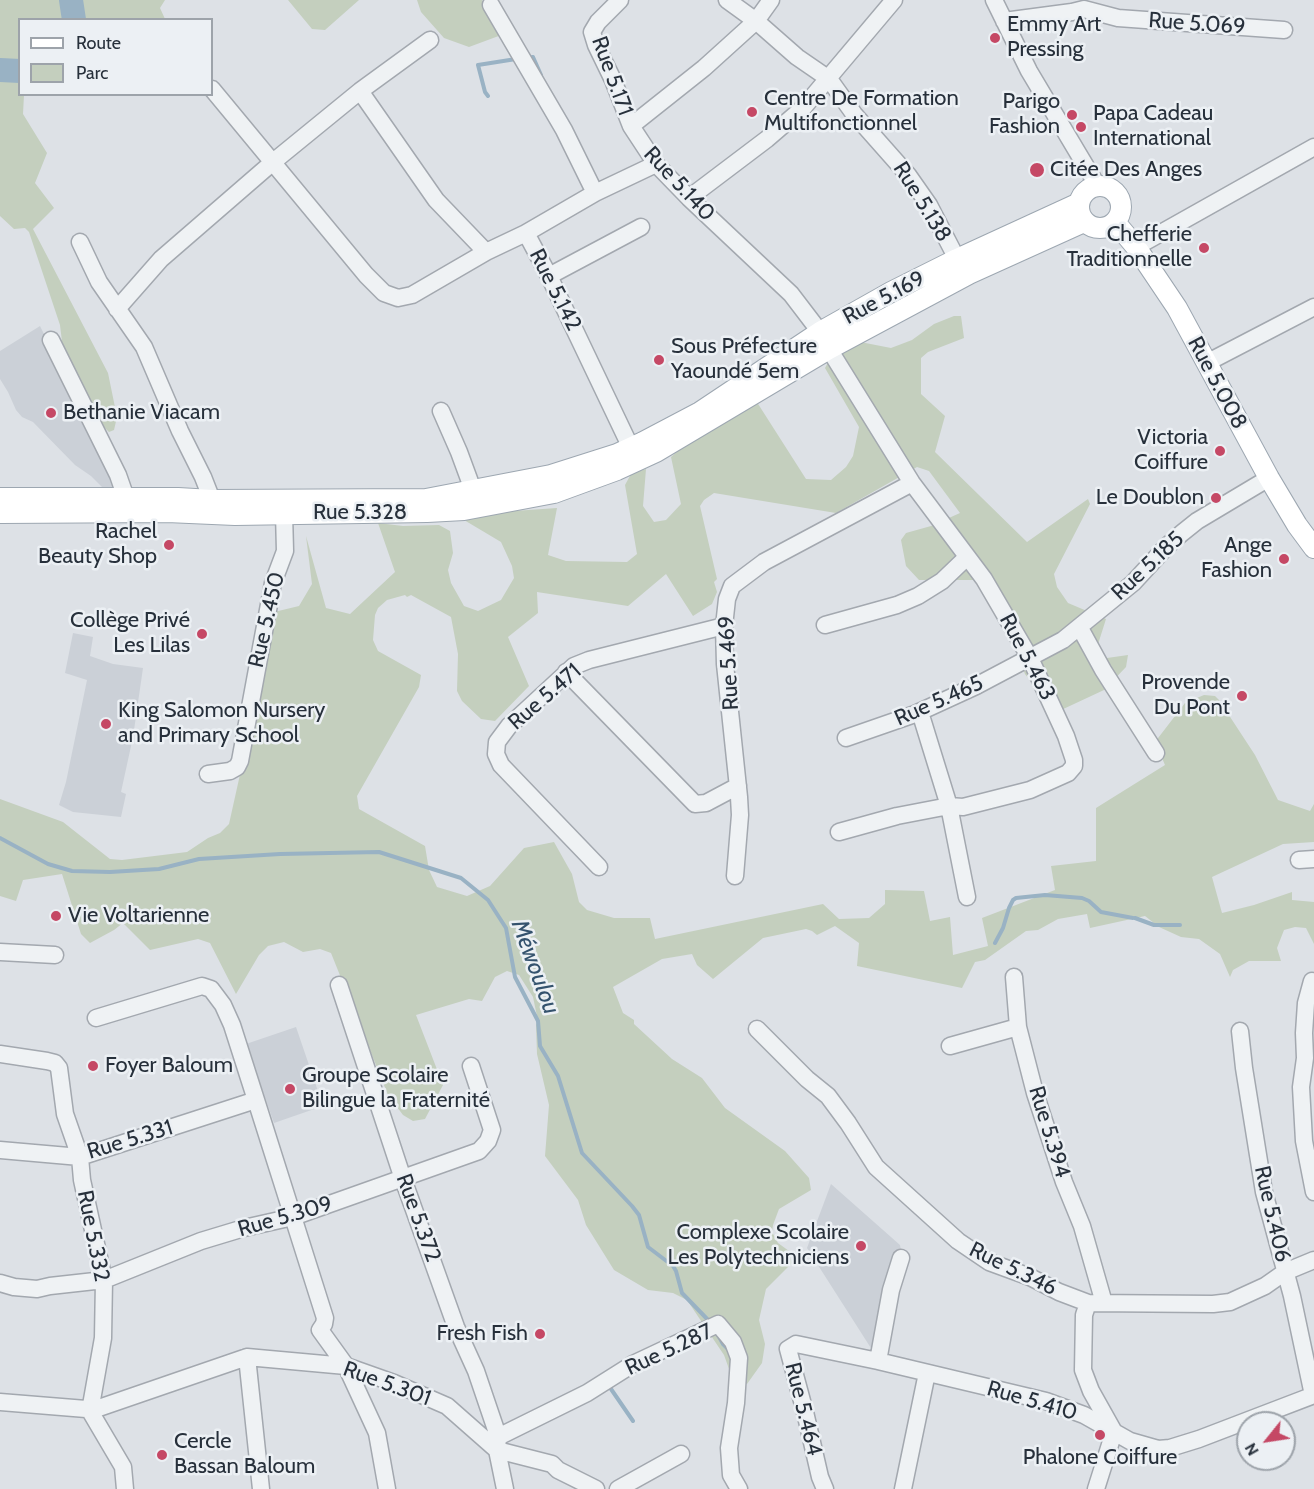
<!DOCTYPE html>
<meta charset="utf-8">
<style>
body{margin:0}
#map{position:relative;width:1314px;height:1489px;overflow:hidden;background:#dde1e6;font-family:Cabin,sans-serif}
canvas{display:block}
.legend{position:absolute;left:18px;top:18px;width:195px;height:78px;box-sizing:border-box;background:#ecf0f4;border:2px solid #9da3aa;margin:0;padding:8px 10px;list-style:none;font-size:18px;color:#27303b}
.legend li{display:flex;align-items:center;gap:12px;height:30px}
.legend b{width:30px;border:2px solid #9da3aa}
.north{position:absolute;left:1236px;top:1411px;width:60px;height:60px;box-sizing:border-box;background:#ecf0f4;border:2px solid #9da3aa;border-radius:50%;rotate:240deg;font-size:16px;font-weight:700;line-height:24px;text-align:center;color:#27303b}
.north::after{content:'';display:block;margin:auto;width:21px;height:27px;background:#c54865;clip-path:polygon(50% 0,100% 100%,50% 72%,0 100%)}
</style>
<div id="map">
<canvas width="1314" height="1489"></canvas>
<ul class="legend">
<li><b style="height:8px;background:#fff"></b>Route</li>
<li><b style="height:16px;background:#c4cfbe"></b>Parc</li>
</ul>
<div class="north">N</div>
</div>
<script>
const g = document.querySelector('canvas').getContext('2d');
g.lineJoin = 'round';
function fillPath(path, color) {
  g.fillStyle = color;
  g.fill(path, 'evenodd');
}
function poly(rows) {
  const path = new Path2D();
  for (const r of rows) {
    if (r.length === 3) {
      path.moveTo(r[0] + r[2], r[1]);
      path.arc(r[0], r[1], r[2], 0, 2 * Math.PI);
      continue;
    }
    path.moveTo(r[0], r[1]);
    for (let i = 2; i < r.length; i += 2) path.lineTo(r[i], r[i + 1]);
  }
  return path;
}
function trace(path, color, width, dash) {
  g.strokeStyle = color;
  g.lineWidth = width;
  g.lineCap = dash ? 'butt' : 'round';
  g.setLineDash(dash || []);
  g.stroke(path);
}
function label(font, color, halo, rows, align = 'center') {
  g.font = font + ' Cabin,sans-serif';
  g.lineWidth = 5;
  g.setLineDash([]);
  g.textBaseline = 'middle';
  g.strokeStyle = halo;
  g.fillStyle = color;
  for (const [text, x, y, turn = 0] of rows) {
    g.save();
    g.translate(x, y);
    g.rotate((+turn || 0) * Math.PI / 180);
    g.textAlign = isNaN(turn) ? turn : align;
    if (halo) g.strokeText(text, 0, 0);
    g.fillText(text, 0, 0);
    g.restore();
  }
}
const built = poly([
 [40,326,106,459,125,495,109,494,91,476,75,465,33,422,22,417,16,410,8,392,0,379,0,351],
 [73,633,93,637,90,656,113,664,143,668,133,737,121,792,126,794,121,817,73,812,59,805,66,782,87,680,65,673],
 [296,1027,323,1106,274,1123,246,1044],
 [831,1184,900,1245,901,1250,893,1274,876,1356,807,1248]
]);
const green = poly([
 [0,0,165,0,160,8,165,19,20,20,20,94,24,95,23,114,47,153,35,183,54,208,33,229,108,373,117,417,114,430,109,432,100,423,63,350,60,325,29,232,25,228,14,229,0,216],
 [288,0,359,0,325,30,312,29],
 [417,0,482,0,504,34,469,47,444,38,421,12],
 [954,316,961,316,964,338,928,352,921,358,921,394,945,416,935,452,1027,542,1088,499,1090,504,1054,574,1057,587,1068,603,1106,619,1093,660,1128,655,1126,667,1104,690,1059,711,1053,711,1025,674,989,580,919,580,906,566,901,540,906,533,931,526,960,513,929,471,917,467,836,513,714,493,704,500,700,506,717,579,714,582,717,592,712,604,693,616,666,574,628,606,537,592,538,613,508,637,529,686,495,721,481,719,462,701,457,691,458,654,451,617,411,595,407,597,405,595,387,600,378,608,375,615,373,640,378,651,421,675,419,687,357,796,359,809,425,846,429,870,437,887,467,896,490,886,524,848,554,842,572,874,579,902,587,910,614,918,650,918,655,939,823,904,839,919,869,918,885,904,885,890,924,891,930,921,950,917,953,955,988,946,982,918,1055,890,1051,866,1096,861,1096,808,1165,765,1155,742,1185,703,1204,695,1215,696,1219,700,1255,755,1278,800,1310,811,1314,804,1314,842,1283,844,1212,877,1222,913,1254,905,1292,892,1292,900,1314,902,1314,944,1306,928,1295,927,1284,930,1277,948,1281,961,1249,961,1233,970,1230,977,1220,954,1199,939,1181,937,1159,927,1145,916,1090,928,1087,914,1058,919,1038,930,1026,931,985,960,975,962,962,988,857,966,859,943,835,926,817,935,812,931,806,929,763,938,713,979,697,965,692,954,662,959,613,987,623,1013,634,1020,634,1024,672,1059,702,1078,725,1108,785,1151,809,1178,811,1190,779,1209,773,1225,772,1232,778,1243,789,1251,792,1263,766,1289,759,1320,765,1344,762,1363,747,1384,733,1380,724,1355,687,1300,673,1293,648,1290,614,1270,586,1225,578,1200,545,1156,549,1105,537,1054,536,1025,538,1021,533,997,519,975,507,971,495,977,482,1001,469,999,416,1015,443,1085,425,1119,413,1121,403,1115,388,1095,331,953,320,949,303,952,284,942,268,946,259,955,236,994,210,943,198,939,150,950,123,923,114,930,90,943,81,934,62,874,23,880,16,901,0,896,0,799,63,822,110,859,122,860,187,852,208,838,220,833,229,824,245,752,270,613,299,606,312,584,306,536,326,608,350,614,395,572,378,523,403,526,439,525,450,531,453,553,448,570,451,583,464,606,478,611,501,600,514,578,512,566,501,542,459,517,471,514,557,508,548,555,566,561,627,562,637,554,625,485,631,474,646,469,643,506,654,522,666,520,681,504,671,457,740,397,753,396,806,479,831,480,846,467,853,456,859,427,825,368,831,357,850,340,891,348,912,340,934,324]
]);
const stream = poly([
 [527,58,533,57,541,75],
 [488,96,485,92,478,65,516,59],
 [0,838,48,864,72,871,110,872,159,869,199,859,280,854,379,852,461,878,488,900,506,928,515,977,538,1021,540,1046,558,1076,582,1153,632,1206,639,1215,648,1247,673,1266,676,1271,682,1293,711,1323],
 [1135,918,1154,925,1180,925],
 [995,943,1003,928,1009,908,1013,900,1016,898,1045,895,1082,898,1089,901,1101,912,1133,918],
 [718,1335,723,1344,729,1350],
 [611,1389,633,1421]
]);
const river = poly([
 [71,0,74,20],
 [0,70,20,71]
]);
const minor = poly([
 [620,0,598,22,592,32,596,45,613,80,631,126],
 [727,0,756,21,797,57,829,79,854,114,908,175,929,205,957,259],
 [771,0,756,21,704,68,631,126,656,164,689,198,791,294,820,332],
 [994,0,1029,71,1097,185],
 [491,5,564,130,595,193],
 [1004,21,1072,12,1084,9,1118,18,1284,30],
 [212,89,366,275,384,293,398,298,412,295,486,252,526,233],
 [360,91,436,200,486,252],
 [689,198,767,139,803,108,894,0],
 [80,242,99,282,144,347,180,431,203,477,212,500],
 [1136,247,1314,147],
 [549,276,641,227],
 [117,309,161,259,273,162,360,91,430,40],
 [51,340,118,475,126,498],
 [829,349,912,483,984,579,1030,658,1066,736,1074,760,1074,766,1068,773,1030,790,963,807,949,806,897,816,839,832],
 [1214,359,1314,307],
 [441,411,459,452,473,490],
 [631,448,549,276,526,233,595,193,656,164],
 [825,625,897,605,918,596,942,581,966,558],
 [1080,628,1103,670,1156,753],
 [566,672,695,804,706,803,738,786],
 [920,712,949,806,967,897],
 [846,738,915,714,976,686,1063,640,1133,583,1167,546,1182,533,1197,521,1269,478],
 [208,774,230,771,237,767,240,761,273,583,285,551,284,513],
 [1299,860,1314,859],
 [599,867,501,765,496,754,497,742,509,726,574,666,589,660,724,626],
 [735,876,740,815,739,797,725,664,724,626,727,599,732,586,764,562,912,483],
 [0,952,55,955],
 [1014,977,1018,1027],
 [1312,981,1306,1003,1304,1033,1305,1058,1301,1087,1304,1141,1314,1192],
 [339,985,403,1179,456,1327,476,1371,495,1427,498,1437,497,1450,505,1489],
 [96,1018,202,986,211,989,223,1005,232,1025,256,1100,325,1318,324,1324,320,1330,346,1366,377,1433,387,1489],
 [757,1029,807,1079,828,1096,848,1123,876,1167,958,1241,989,1262,1030,1277,1059,1292,1088,1303,1213,1304,1230,1302,1265,1286,1285,1272,1314,1260],
 [1240,1031,1244,1068,1264,1192,1292,1296,1313,1395],
 [950,1046,1018,1027,1035,1093,1064,1182,1082,1226,1104,1303],
 [0,1054,47,1061,55,1063,59,1068,65,1114,80,1157,82,1180,104,1280,103,1338,90,1411,247,1357,346,1366,394,1383,447,1406,497,1450,552,1464,558,1470,596,1489],
 [0,1150,80,1157,256,1100],
 [901,1258,891,1290,878,1361,1046,1401,1084,1415,1130,1441,1158,1449,1170,1448,1199,1439,1314,1395],
 [0,1283,14,1287,37,1289,50,1286,104,1280,201,1241,244,1228,293,1217,479,1151,488,1141,492,1130,471,1066],
 [1088,1303,1084,1315,1083,1370,1091,1391,1114,1432,1096,1489],
 [247,1357,261,1489],
 [0,1402,86,1409,90,1411,123,1467,125,1489],
 [498,1437,587,1393,633,1364,718,1324,733,1342,739,1358,736,1403,729,1448,731,1475,739,1489],
 [618,1489,681,1454],
 [825,1489,820,1477,805,1412,788,1349,796,1344,878,1361],
 [903,1489,927,1373]
]);
const major = poly([
 [1100,207,21],
 [1115,222,1136,247,1177,308,1269,478,1297,525,1314,548],
 [0,498,178,498,212,500,426,499,551,475,617,454,643,442,700,412,820,332,891,292,957,259,1079,203],
 [0,513,167,512,235,515,427,512,464,510,554,493,617,470,656,452,829,349,969,274,1084,222]
]);
const markers = [
 [995,38,6,"#c54865"],
 [752,112,6,"#c54865"],
 [1072,115,6,"#c54865"],
 [1081,127,6,"#c54865"],
 [1037,170,8,"#c54865"],
 [1204,248,6,"#c54865"],
 [659,360,6,"#c54865"],
 [51,413,6,"#c54865"],
 [1220,451,6,"#c54865"],
 [1216,498,6,"#c54865"],
 [169,545,6,"#c54865"],
 [1284,559,6,"#c54865"],
 [202,634,6,"#c54865"],
 [1242,696,6,"#c54865"],
 [106,724,6,"#c54865"],
 [56,916,6,"#c54865"],
 [93,1066,6,"#c54865"],
 [290,1089,6,"#c54865"],
 [861,1246,6,"#c54865"],
 [540,1334,6,"#c54865"],
 [1100,1435,6,"#c54865"],
 [162,1455,6,"#c54865"]
];
const streetNames = [
 ["Rue 5.069",1197,24,4],
 ["Rue 5.171",612,76,70],
 ["Rue 5.140",679,184,47],
 ["Rue 5.138",922,202,58],
 ["Rue 5.142",555,290,63],
 ["Rue 5.169",884,298,-28],
 ["Rue 5.008",1217,383,62],
 ["Rue 5.328",360,513],
 ["Rue 5.185",1148,566,-43],
 ["Rue 5.450",267,620,-77],
 ["Rue 5.463",1027,657,62],
 ["Rue 5.469",729,663,-93],
 ["Rue 5.471",545,697,-41],
 ["Rue 5.465",939,701,-24],
 ["Rue 5.394",1049,1132,73],
 ["Rue 5.331",130,1140,-17],
 ["Rue 5.406",1272,1214,77],
 ["Rue 5.309",285,1217,-16],
 ["Rue 5.372",418,1218,70],
 ["Rue 5.332",93,1236,79],
 ["Rue 5.346",1013,1269,26],
 ["Rue 5.287",669,1350,-25],
 ["Rue 5.301",387,1384,20],
 ["Rue 5.410",1032,1401,16],
 ["Rue 5.464",803,1409,76]
];
const poiNames = [
 ["Emmy Art",1007,25],
 ["Pressing",1007,50],
 ["Centre De Formation",764,99],
 ["Multifonctionnel",764,124],
 ["Parigo",1060,102,"right"],
 ["Fashion",1060,127,"right"],
 ["Papa Cadeau",1093,114],
 ["International",1093,139],
 ["Citée Des Anges",1050,170],
 ["Chefferie",1192,235,"right"],
 ["Traditionnelle",1192,260,"right"],
 ["Sous Préfecture",671,347],
 ["Yaoundé 5em",671,372],
 ["Bethanie Viacam",63,413],
 ["Victoria",1208,438,"right"],
 ["Coiffure",1208,463,"right"],
 ["Le Doublon",1204,498,"right"],
 ["Rachel",157,532,"right"],
 ["Beauty Shop",157,557,"right"],
 ["Ange",1272,546,"right"],
 ["Fashion",1272,571,"right"],
 ["Collège Privé",190,621,"right"],
 ["Les Lilas",190,646,"right"],
 ["Provende",1230,683,"right"],
 ["Du Pont",1230,708,"right"],
 ["King Salomon Nursery",118,711],
 ["and Primary School",118,736],
 ["Vie Voltarienne",68,916],
 ["Foyer Baloum",105,1066],
 ["Groupe Scolaire",302,1076],
 ["Bilingue la Fraternité",302,1101],
 ["Complexe Scolaire",849,1233,"right"],
 ["Les Polytechniciens",849,1258,"right"],
 ["Fresh Fish",528,1334,"right"],
 ["Cercle",174,1442],
 ["Bassan Baloum",174,1467],
 ["Phalone Coiffure",1100,1458,"center"]
];
const waterNames = [
 ["Méwoulou",535,967,70]
];
fillPath(built, '#cbd0d7');
fillPath(green, '#c4cfbe');
trace(stream, '#99b2c4', 4);
trace(river, '#99b2c4', 24);
trace(minor, '#a3a8af', 19);
trace(major, '#9da7b1', 22);
trace(minor, '#eff2f4', 16);
trace(major, '#fff', 20);
for (const [x, y, r, color] of markers) {
  const dot = new Path2D();
  dot.arc(x, y, r, 0, 2 * Math.PI);
  g.fillStyle = color;
  g.fill(dot);
  trace(dot, '#ecf0f4', 2);
}
label('22px', '#27303b', '#ecf0f4', streetNames);
label('22px', '#27303b', '#ecf0f4', poiNames, 'left');
label('italic 24px', '#34526d', '#ecf0f4', waterNames);
</script>
